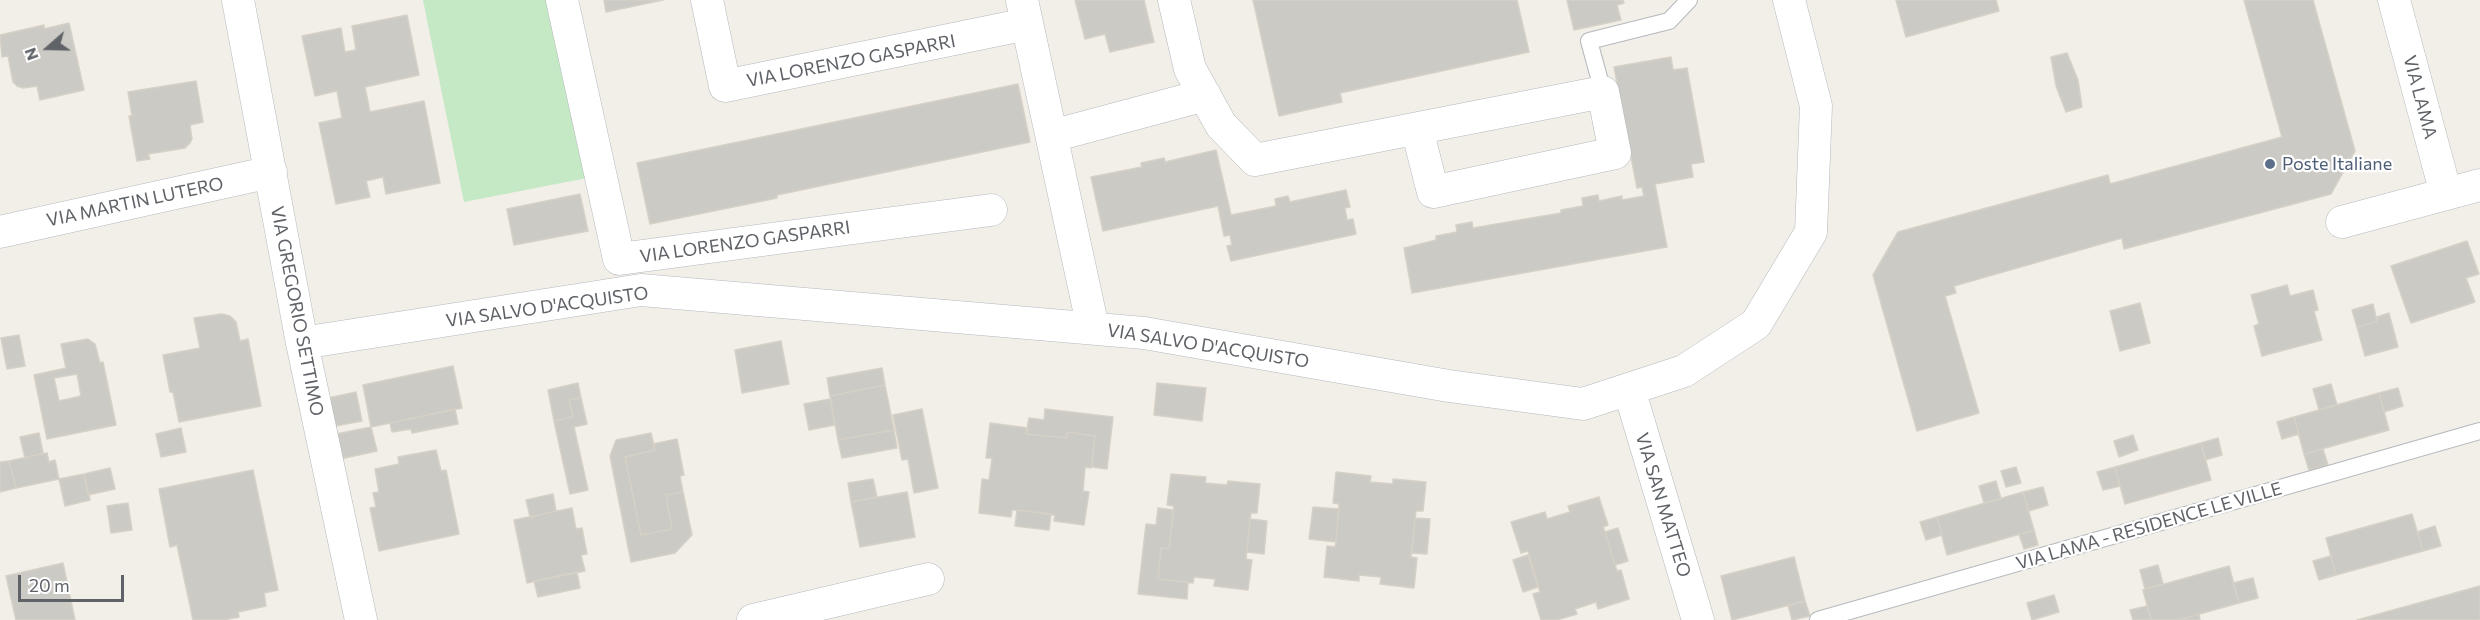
<!DOCTYPE html>
<style>
body{margin:0}
#map{position:relative;width:2480px;height:620px;overflow:hidden;background:#f1efe8;font-family:Commissioner,sans-serif}
canvas{display:block}
.north{position:absolute;left:18px;top:18px;width:60px;height:60px;-webkit-text-stroke:4px #fff;paint-order:stroke;rotate:250deg;font-size:16px;font-weight:700;line-height:24px;text-align:center;color:#5f6368}
.north::after{content:'';display:block;margin:auto;width:21px;height:27px;background:#5f6368;clip-path:polygon(50% 0,100% 100%,50% 72%,0 100%)}
.scale{position:absolute;left:18px;top:575px;width:106px;height:27px;box-sizing:border-box;border:3px solid #5f6368;border-top:0;padding-left:8px;font-size:18px;line-height:21px;white-space:nowrap;color:#5f6368;-webkit-text-stroke:4px #fff;paint-order:stroke}
</style>
<div id="map">
<canvas width="2480" height="620"></canvas>
<div class="north">N</div>
<div class="scale">20 m</div>
</div>
<script>
const g = document.querySelector('canvas').getContext('2d');
g.lineJoin = 'round';
function fillPath(path, color) {
  g.fillStyle = color;
  g.fill(path, 'evenodd');
}
function poly(rows) {
  const path = new Path2D();
  for (const r of rows) {
    path.moveTo(r[0], r[1]);
    for (let i = 2; i < r.length; i += 2) path.lineTo(r[i], r[i + 1]);
  }
  return path;
}
function trace(path, color, width, dash) {
  g.strokeStyle = color;
  g.lineWidth = width;
  g.lineCap = dash ? 'butt' : 'round';
  g.setLineDash(dash || []);
  g.stroke(path);
}
function label(font, color, halo, rows, align = 'center') {
  g.font = font + ' Commissioner,sans-serif';
  g.lineWidth = 4.5;
  g.setLineDash([]);
  g.textBaseline = 'middle';
  g.strokeStyle = halo;
  g.fillStyle = color;
  for (const [text, x, y, turn = 0] of rows) {
    g.save();
    g.translate(x, y);
    g.rotate((+turn || 0) * Math.PI / 180);
    g.textAlign = isNaN(turn) ? turn : align;
    if (halo) g.strokeText(text, 0, 0);
    g.fillText(text, 0, 0);
    g.restore();
  }
}
const green = poly([
 [423,0,551,0,587,178,464,202]
]);
const building = poly([
 [604,0,663,0,606,12,604,0],
 [1075,0,1144,0,1154,42,1110,52,1105,34,1085,39,1075,0],
 [1253,0,1517,0,1529,52,1340,93,1342,102,1279,116,1253,0],
 [1567,0,1623,0,1624,3,1617,5,1621,20,1574,30,1567,0],
 [1896,0,1996,0,1999,11,1906,37,1896,0],
 [2244,0,2313,0,2355,151,2331,194,2124,249,2122,238,1954,286,1956,293,1945,296,1979,413,1917,431,1873,275,1898,232,2108,175,2110,184,2282,137,2244,0],
 [407,15,419,75,365,87,370,112,424,101,440,183,386,194,383,177,366,181,370,197,336,204,319,123,342,118,337,91,315,96,302,36,341,28,345,52,356,50,352,26,407,15],
 [69,23,84,90,40,100,37,86,23,88,17,86,13,82,8,56,2,57,0,35,44,25,44,29,69,23],
 [2067,53,2078,80,2082,107,2066,112,2056,86,2051,57,2067,53],
 [1671,57,1673,70,1687,68,1704,162,1691,164,1693,177,1655,184,1667,247,1412,293,1404,248,1436,240,1436,236,1457,232,1456,225,1472,222,1473,228,1561,213,1561,210,1583,206,1582,198,1598,195,1599,201,1622,196,1622,200,1644,196,1642,187,1637,188,1614,67,1671,57],
 [196,81,203,122,190,125,192,139,190,143,185,148,148,154,150,159,137,161,129,116,132,116,128,92,196,81],
 [1018,84,1030,142,777,195,777,198,650,224,637,163,1018,84],
 [1216,150,1231,215,1276,206,1275,199,1288,196,1290,202,1346,190,1350,207,1345,208,1347,220,1353,219,1356,234,1231,261,1227,246,1232,245,1230,235,1224,236,1218,206,1103,231,1091,177,1142,167,1141,163,1164,158,1165,162,1216,150],
 [580,194,588,231,514,245,507,209,580,194],
 [2467,241,2479,274,2466,278,2475,302,2411,323,2391,266,2467,241],
 [2287,285,2290,296,2313,290,2318,310,2314,311,2322,340,2262,356,2254,326,2259,324,2251,295,2287,285],
 [2140,303,2150,343,2120,351,2110,311,2140,303],
 [2373,304,2377,321,2357,327,2352,310,2373,304],
 [2389,313,2398,347,2365,356,2357,327,2377,321,2377,317,2389,313],
 [222,314,230,316,236,322,240,341,248,339,261,406,179,422,173,392,170,392,163,355,200,348,194,318,222,314],
 [19,335,25,366,7,369,1,338,19,335],
 [88,339,95,344,100,363,103,362,116,425,47,439,34,375,66,368,61,344,88,339],
 [77,374,81,396,59,401,54,378,77,374],
 [781,341,789,384,742,393,735,350,781,341],
 [453,366,462,408,371,427,363,385,453,366],
 [882,368,885,385,830,396,827,378,882,368],
 [578,383,581,398,569,400,573,417,554,421,548,390,578,383],
 [1157,383,1206,388,1202,421,1154,415,1157,383],
 [2331,384,2337,405,2319,410,2313,389,2331,384],
 [885,385,894,430,838,440,830,396,885,385],
 [2398,388,2403,406,2384,412,2379,393,2398,388],
 [356,392,362,421,330,427,324,399,356,392],
 [2379,393,2389,430,2304,454,2294,417,2379,393],
 [581,398,587,424,574,427,588,490,570,494,554,421,573,417,569,400,581,398],
 [830,399,835,425,809,430,804,404,830,399],
 [455,409,458,424,412,433,411,429,392,432,390,423,455,409],
 [922,409,938,488,914,493,908,459,902,460,893,415,922,409],
 [1045,409,1113,417,1107,469,1092,467,1095,436,1067,432,1067,438,1026,434,1029,418,1044,420,1045,409],
 [2294,417,2299,434,2282,439,2277,422,2294,417],
 [990,423,1028,428,1026,434,1067,438,1067,432,1095,436,1091,468,1085,467,1083,491,1089,492,1084,525,1054,521,1055,515,1017,510,1012,510,1011,517,979,513,982,479,989,480,992,458,986,458,990,423],
 [371,427,377,451,331,461,326,436,371,427],
 [181,428,186,452,161,457,156,434,181,428],
 [894,430,897,448,842,458,838,440,894,430],
 [39,433,43,453,25,458,20,437,39,433],
 [651,433,655,450,625,457,641,535,672,529,666,495,683,492,692,535,675,553,631,562,610,456,616,440,651,433],
 [2133,435,2138,450,2119,457,2114,441,2133,435],
 [2218,438,2222,455,2205,460,2201,443,2218,438],
 [677,439,684,475,680,476,683,492,666,495,672,529,641,535,625,457,655,450,653,444,677,439],
 [2201,443,2211,480,2125,504,2115,467,2201,443],
 [2323,449,2328,465,2309,470,2304,454,2323,449],
 [436,450,441,471,446,470,459,534,379,551,370,508,376,507,373,493,379,492,375,469,399,464,398,457,436,450],
 [47,453,49,462,55,460,59,479,16,488,9,461,47,453],
 [9,461,16,488,0,492,0,462,9,461],
 [2016,467,2021,483,2006,487,2001,471,2016,467],
 [2115,467,2120,486,2103,490,2097,472,2115,467],
 [110,468,115,489,88,495,84,474,110,468],
 [253,470,278,590,264,593,266,606,238,612,239,617,223,620,193,620,177,545,170,547,159,489,253,470],
 [1336,472,1371,476,1370,482,1393,484,1393,479,1426,482,1423,511,1416,511,1415,518,1411,557,1417,558,1414,588,1380,584,1381,577,1359,575,1359,581,1324,577,1327,546,1335,547,1336,542,1339,504,1333,503,1336,472],
 [84,474,90,500,65,506,59,479,84,474],
 [1171,474,1206,477,1205,483,1227,485,1228,481,1260,484,1257,513,1251,513,1250,519,1246,559,1252,560,1248,590,1214,586,1215,579,1194,577,1193,583,1158,579,1161,548,1169,549,1174,506,1167,505,1171,474],
 [873,479,877,497,851,502,848,483,873,479],
 [1996,481,2001,499,1984,503,1979,486,1996,481],
 [2043,487,2048,505,2029,511,2023,492,2043,487],
 [907,492,915,537,860,547,851,502,907,492],
 [2023,492,2034,530,1947,555,1937,517,2023,492],
 [553,494,556,511,530,517,526,500,553,494],
 [1599,497,1608,525,1603,527,1605,532,1617,571,1621,570,1629,599,1598,609,1596,602,1575,609,1577,614,1557,620,1541,620,1533,594,1540,592,1528,551,1521,553,1511,522,1545,512,1547,519,1570,512,1568,506,1599,497],
 [128,503,132,530,111,533,107,506,128,503],
 [1313,507,1339,509,1336,542,1309,539,1313,507],
 [572,508,576,529,582,528,587,554,581,555,585,571,527,583,514,520,572,508],
 [1158,508,1173,510,1169,549,1161,548,1158,579,1188,582,1187,599,1138,594,1146,524,1156,525,1158,508],
 [1017,510,1051,514,1049,530,1015,526,1017,510],
 [2412,514,2423,551,2336,575,2326,538,2412,514],
 [1937,517,1942,535,1926,540,1920,522,1937,517],
 [1415,518,1430,519,1427,554,1412,553,1415,518],
 [1250,519,1267,521,1264,554,1247,552,1250,519],
 [2435,526,2441,546,2423,551,2417,532,2435,526],
 [1618,528,1628,561,1615,565,1605,532,1618,528],
 [2034,530,2038,545,2024,549,2019,534,2034,530],
 [1528,555,1538,587,1523,592,1513,560,1528,555],
 [2331,556,2336,575,2319,580,2313,561,2331,556],
 [1794,557,1805,601,1732,620,1721,576,1794,557],
 [63,563,75,620,16,620,6,576,63,563],
 [2158,565,2163,584,2145,589,2140,570,2158,565],
 [2229,566,2239,603,2178,620,2151,620,2143,590,2229,566],
 [577,572,580,588,538,597,534,581,577,572],
 [2253,578,2258,598,2239,603,2233,583,2253,578],
 [2480,586,2480,620,2357,620,2480,586],
 [2054,595,2059,612,2032,620,2027,603,2054,595],
 [1805,601,1810,616,1792,620,1788,605,1805,601],
 [2147,606,2151,620,2133,620,2130,610,2147,606],
 [2199,614,2200,620,2179,620,2199,614]
]);
const lane = poly([
 [1603,92,1589,41,1669,21,1689,0],
 [1818,620,2480,431]
]);
const street = poly([
 [238,0,302,343,361,620],
 [562,0,619,259,991,210],
 [707,0,725,86,1027,24],
 [1022,0,1093,328],
 [1174,0,1190,69,1221,125,1255,160,1603,92,1615,153,1433,192,1417,129],
 [2394,0,2446,194],
 [1052,136,1205,95],
 [2342,222,2480,185],
 [0,232,271,172],
 [302,343,641,290,1144,333,1449,386,1583,404,1684,371,1756,324,1811,232,1816,106,1789,0],
 [1629,389,1698,620],
 [753,620,928,579]
]);
const markers = [
 [2270,164,6,"#5c6f8a"]
];
const streetNames = [
 ["VIA LORENZO GASPARRI",851,61,-11],
 ["VIA LAMA",2420,97,75],
 ["VIA MARTIN LUTERO",135,202,-12],
 ["VIA LORENZO GASPARRI",745,242,-8],
 ["VIA SALVO D'ACQUISTO",547,307,-8],
 ["VIA GREGORIO SETTIMO",297,311,79],
 ["VIA SALVO D'ACQUISTO",1208,346,9],
 ["VIA SAN MATTEO",1663,505,73],
 ["VIA LAMA - RESIDENCE LE VILLE",2149,526,-16]
];
const serviceNames = [
 ["Poste Italiane",2282,164]
];
fillPath(green, '#c5e8c5');
fillPath(building, '#cccac5');
trace(building, '#d6d1c6', 1.5);
trace(lane, '#b5b8bc', 18);
trace(street, '#b5b8bc', 33);
trace(lane, '#fff', 16);
trace(street, '#fff', 32);
for (const [x, y, r, color] of markers) {
  const dot = new Path2D();
  dot.arc(x, y, r, 0, 2 * Math.PI);
  g.fillStyle = color;
  g.fill(dot);
  trace(dot, '#fff', 2);
}
label('18px', '#5f6368', '#fff', streetNames);
label('18px', '#4e5e75', '#fff', serviceNames, 'left');
</script>
